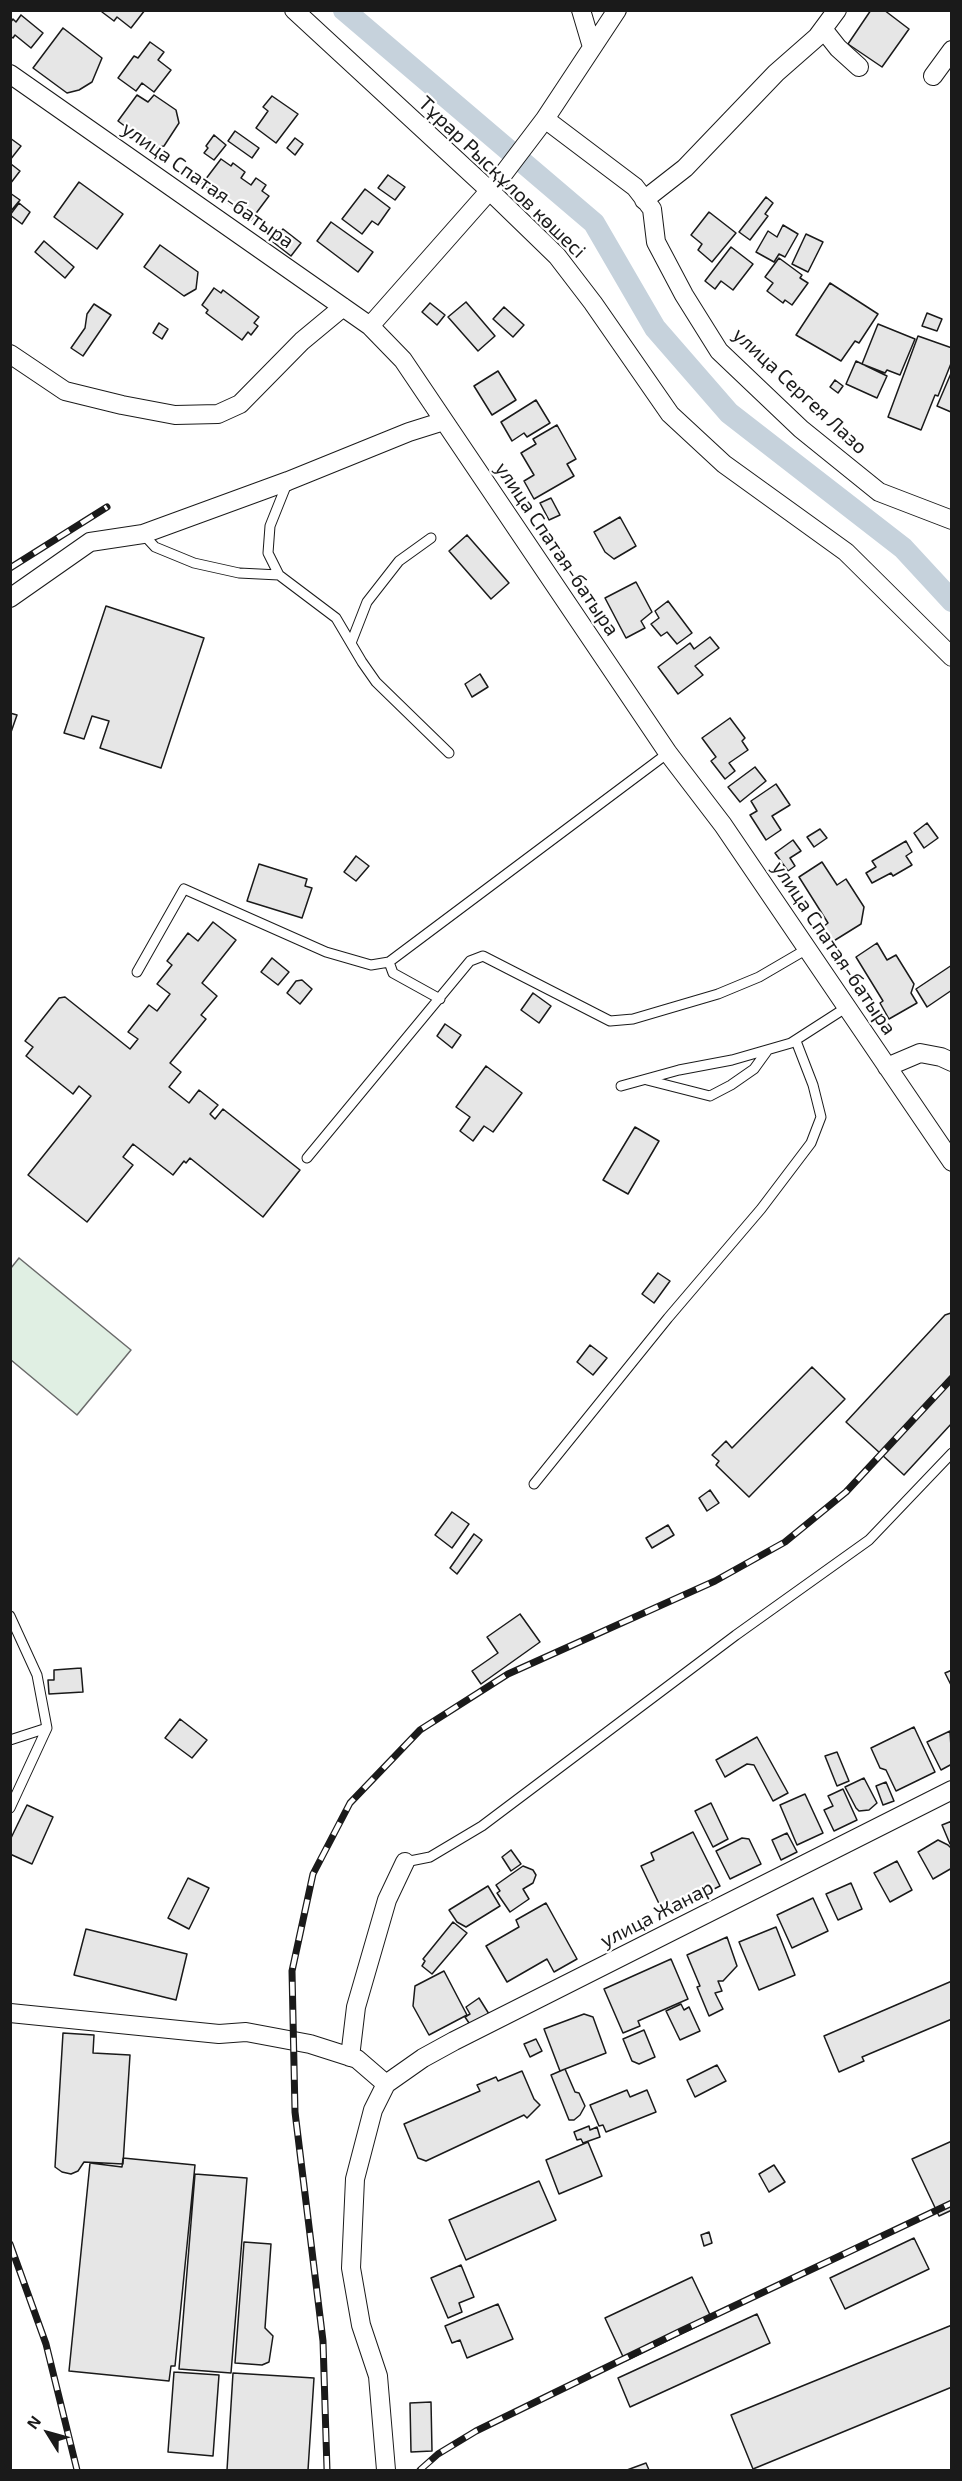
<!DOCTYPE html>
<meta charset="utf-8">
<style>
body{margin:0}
#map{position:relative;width:962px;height:2481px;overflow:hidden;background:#fff;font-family:"Exo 2",sans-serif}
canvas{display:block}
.frame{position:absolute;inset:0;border:12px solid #1a1a1a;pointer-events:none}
.north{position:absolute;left:18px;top:2403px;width:60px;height:60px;-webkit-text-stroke:4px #fff;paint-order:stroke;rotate:307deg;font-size:16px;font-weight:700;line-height:24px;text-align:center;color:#1a1a1a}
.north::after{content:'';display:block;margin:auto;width:21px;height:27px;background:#1a1a1a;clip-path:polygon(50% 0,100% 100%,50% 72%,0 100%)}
</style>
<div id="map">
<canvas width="962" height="2481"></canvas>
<div class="frame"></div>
<div class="north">N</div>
</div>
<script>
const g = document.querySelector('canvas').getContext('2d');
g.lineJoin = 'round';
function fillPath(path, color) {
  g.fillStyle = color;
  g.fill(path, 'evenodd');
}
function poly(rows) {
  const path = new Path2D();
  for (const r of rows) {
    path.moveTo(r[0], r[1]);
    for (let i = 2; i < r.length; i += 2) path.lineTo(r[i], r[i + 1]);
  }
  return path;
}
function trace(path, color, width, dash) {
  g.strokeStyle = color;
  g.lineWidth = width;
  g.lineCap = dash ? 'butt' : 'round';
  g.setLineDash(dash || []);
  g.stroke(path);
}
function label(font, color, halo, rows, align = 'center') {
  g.font = font + ' "Exo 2",sans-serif';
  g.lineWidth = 4.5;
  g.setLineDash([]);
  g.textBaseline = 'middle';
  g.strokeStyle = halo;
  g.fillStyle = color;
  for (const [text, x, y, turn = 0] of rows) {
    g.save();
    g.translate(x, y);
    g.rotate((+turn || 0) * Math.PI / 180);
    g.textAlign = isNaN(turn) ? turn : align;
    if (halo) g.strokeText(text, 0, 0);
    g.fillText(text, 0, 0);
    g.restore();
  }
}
const green = poly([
 [19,1258,131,1350,77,1415,11,1360,11,1268,19,1258]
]);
const canal = poly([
 [344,10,594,223,655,328,729,413,903,548,952,601]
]);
const building = poly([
 [104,10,145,10,131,28,117,17,114,21,102,12,104,10],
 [871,10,884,10,909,29,882,67,848,44,871,10],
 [21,15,43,33,31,48,15,35,13,38,10,36,10,23,13,19,16,22,21,15],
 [63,28,102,58,92,82,79,90,67,93,33,68,63,28],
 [150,42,164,52,158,60,171,70,154,92,142,83,136,91,118,78,134,56,138,58,150,42],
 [137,95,148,102,154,95,176,110,179,123,164,146,154,148,118,121,137,95],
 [272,96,298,114,276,143,256,128,268,111,263,107,272,96],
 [235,131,259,148,252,158,228,141,235,131],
 [214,135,226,145,214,160,204,153,208,148,206,146,214,135],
 [10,138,21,146,10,160,10,138],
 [295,138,303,144,295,155,287,148,295,138],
 [221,159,231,166,233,163,245,172,241,178,251,185,256,178,266,185,262,191,269,196,251,220,202,184,221,159],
 [11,164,20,171,10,184,10,164,11,164],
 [388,175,405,187,395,200,378,188,388,175],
 [79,182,123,214,97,249,54,217,79,182],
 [365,189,390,208,378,225,372,221,362,234,342,219,365,189],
 [10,193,20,200,10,212,10,193],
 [766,197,773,203,765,214,768,216,750,240,739,232,766,197],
 [19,203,30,212,22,224,10,215,19,203],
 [709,212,736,233,712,262,698,250,702,244,691,235,709,212],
 [331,222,373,252,358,272,317,241,331,222],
 [783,225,798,234,785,257,779,254,774,262,756,252,768,231,777,237,783,225],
 [283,229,301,243,291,256,273,242,283,229],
 [806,234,823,242,808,272,792,264,806,234],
 [44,241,74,267,65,278,35,252,44,241],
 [160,245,198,272,196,289,184,296,144,267,160,245],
 [731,247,753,264,733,290,721,281,715,289,705,281,731,247],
 [779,258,802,275,800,278,808,283,792,305,785,300,783,303,767,291,773,283,765,277,779,258],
 [830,283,878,314,859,343,855,341,841,361,796,335,830,283],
 [214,288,221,293,223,290,259,317,254,323,258,326,251,335,248,332,242,340,206,313,208,310,202,305,214,288],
 [466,302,495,336,478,351,448,317,466,302],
 [430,303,445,315,437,325,422,312,430,303],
 [94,304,111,315,83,356,71,348,85,328,87,314,94,304],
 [504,307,524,325,513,337,493,319,504,307],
 [927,313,942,319,937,331,922,326,927,313],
 [159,323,168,329,162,339,153,333,159,323],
 [878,324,915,339,900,375,887,370,885,373,862,364,878,324],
 [918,336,952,348,952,361,938,396,935,395,921,430,888,417,918,336],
 [856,361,887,376,877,398,846,384,856,361],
 [498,371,516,400,492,415,474,386,498,371],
 [952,371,952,412,951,412,937,406,952,371],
 [835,380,843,386,838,393,830,387,835,380],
 [536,400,550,423,527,437,524,433,512,441,501,422,536,400],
 [557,425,576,459,567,464,574,476,534,499,524,481,534,475,521,453,536,444,533,439,557,425],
 [551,498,560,515,549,520,540,503,551,498],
 [620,517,636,546,614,559,605,552,594,532,620,517],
 [467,535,509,583,491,599,449,551,467,535],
 [636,582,652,612,641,621,645,628,626,638,605,598,636,582],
 [668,601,692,633,677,644,667,632,661,636,651,624,659,618,655,611,668,601],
 [106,606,204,638,161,768,100,748,109,721,92,716,84,739,64,733,106,606],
 [710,637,719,648,695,666,703,675,678,694,658,667,690,643,694,649,710,637],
 [480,674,488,687,472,697,465,684,480,674],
 [10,713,17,715,10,735,10,713],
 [730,718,745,738,742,741,748,750,729,763,735,771,725,779,711,761,716,757,702,738,730,718],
 [755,767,766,781,740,802,728,787,755,767],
 [776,784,790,805,772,816,781,830,766,840,750,815,757,811,751,801,776,784],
 [927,823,938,838,924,848,914,833,927,823],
 [820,829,827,838,814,847,807,837,820,829],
 [793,840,801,851,790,858,795,866,788,871,775,853,793,840],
 [906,841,912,852,906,856,912,865,893,876,891,873,872,883,866,873,876,867,872,861,906,841],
 [356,856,369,866,356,881,344,872,356,856],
 [822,862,837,885,846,879,864,907,861,924,832,942,823,927,828,923,799,877,822,862],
 [259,864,307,879,305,886,312,888,302,918,247,901,259,864],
 [213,922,236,940,202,983,217,996,201,1015,206,1019,170,1063,181,1072,169,1087,189,1103,199,1090,218,1105,210,1114,215,1119,223,1109,300,1170,263,1217,190,1158,186,1163,184,1161,173,1175,133,1144,123,1157,133,1165,87,1222,28,1175,91,1096,79,1086,73,1094,26,1056,33,1047,25,1041,59,998,65,997,130,1049,138,1039,128,1032,149,1005,157,1011,170,994,157,984,172,965,167,961,188,933,198,941,213,922],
 [877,943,887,960,896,955,914,984,911,993,917,1003,889,1019,880,1003,883,1001,856,957,877,943],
 [272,958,289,972,278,985,261,972,272,958],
 [952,965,952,990,927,1007,916,989,952,965],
 [302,980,312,989,300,1004,287,993,296,981,302,980],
 [533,993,551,1006,539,1023,521,1010,533,993],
 [445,1024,461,1035,452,1048,437,1036,445,1024],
 [486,1066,522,1093,493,1132,484,1126,473,1141,460,1131,470,1117,456,1107,486,1066],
 [635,1127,659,1141,628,1194,603,1180,635,1127],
 [658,1273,670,1281,654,1303,642,1294,658,1273],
 [951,1313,952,1423,904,1475,846,1422,945,1315,951,1313],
 [590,1345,607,1358,593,1375,577,1362,590,1345],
 [812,1367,845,1399,749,1497,716,1465,719,1461,712,1455,726,1441,732,1448,812,1367],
 [710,1490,719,1503,707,1511,699,1498,710,1490],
 [452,1512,469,1524,452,1548,435,1535,452,1512],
 [668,1525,674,1535,652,1548,646,1538,668,1525],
 [474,1534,482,1540,457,1574,450,1568,474,1534],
 [520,1614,540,1642,481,1684,472,1671,498,1653,487,1637,520,1614],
 [81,1668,83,1692,49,1694,48,1680,54,1680,54,1670,81,1668],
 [952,1670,952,1687,945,1673,952,1670],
 [180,1719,207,1740,192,1758,165,1738,180,1719],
 [914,1727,935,1772,896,1791,886,1770,880,1768,871,1748,914,1727],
 [950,1731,952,1764,941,1770,927,1742,950,1731],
 [757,1737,788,1793,773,1801,754,1765,747,1764,725,1777,716,1760,757,1737],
 [837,1752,849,1781,837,1786,825,1756,837,1752],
 [864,1778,877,1803,869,1810,859,1811,856,1808,845,1787,864,1778],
 [886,1782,894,1801,883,1805,876,1786,886,1782],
 [843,1789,857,1820,834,1831,824,1810,833,1806,828,1796,843,1789],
 [805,1794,823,1833,797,1845,780,1805,805,1794],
 [711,1803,728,1839,713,1847,695,1811,711,1803],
 [27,1805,53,1817,32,1864,10,1854,10,1840,27,1805],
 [952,1821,952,1843,950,1844,942,1825,952,1821],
 [693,1832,720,1886,664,1914,641,1866,654,1860,651,1853,693,1832],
 [787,1833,797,1852,781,1860,772,1840,787,1833],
 [742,1838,749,1839,761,1864,730,1879,716,1851,742,1838],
 [938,1840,948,1845,952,1849,952,1868,933,1879,918,1852,938,1840],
 [511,1850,521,1864,511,1871,502,1857,511,1850],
 [897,1861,912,1890,890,1902,874,1873,897,1861],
 [523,1866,533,1870,536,1875,533,1883,523,1889,529,1899,510,1912,497,1893,500,1891,496,1885,523,1866],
 [188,1878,209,1888,189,1929,168,1918,188,1878],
 [851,1883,862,1909,838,1920,826,1894,851,1883],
 [488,1886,500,1906,466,1927,457,1922,449,1910,488,1886],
 [813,1898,828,1931,792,1948,777,1915,813,1898],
 [546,1903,577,1959,554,1972,547,1959,507,1982,486,1946,519,1927,516,1920,546,1903],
 [453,1922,467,1933,432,1974,422,1966,425,1961,423,1959,453,1922],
 [776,1927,795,1975,759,1990,739,1942,776,1927],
 [86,1929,187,1954,176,2000,74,1975,86,1929],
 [727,1937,737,1966,723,1981,718,1981,722,1991,715,1993,723,2009,709,2016,697,1987,700,1986,687,1955,727,1937],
 [671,1959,688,1999,638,2021,640,2026,623,2033,604,1989,671,1959],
 [444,1971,467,2015,429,2035,413,2006,415,1986,444,1971],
 [952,1981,952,2019,862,2057,864,2061,839,2072,824,2036,952,1981],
 [479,1998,489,2014,471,2026,465,2017,470,2014,466,2007,479,1998],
 [681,2004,684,2010,689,2007,700,2031,680,2040,666,2011,681,2004],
 [584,2014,593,2017,606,2053,560,2071,544,2029,584,2014],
 [644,2030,655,2057,639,2064,632,2061,623,2039,644,2030],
 [63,2033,94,2035,93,2053,130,2055,123,2164,84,2162,78,2171,71,2174,62,2172,55,2167,63,2033],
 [536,2039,542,2051,530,2057,524,2044,536,2039],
 [717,2065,726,2081,695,2097,687,2080,717,2065],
 [565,2069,575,2092,579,2093,585,2106,580,2115,574,2120,569,2120,551,2075,565,2069],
 [522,2071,534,2099,540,2105,527,2118,524,2115,426,2161,418,2158,404,2124,480,2091,477,2085,496,2077,498,2081,522,2071],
 [627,2090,630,2097,647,2090,656,2112,606,2132,603,2125,599,2126,590,2105,627,2090],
 [589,2126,590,2130,597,2127,600,2137,583,2143,581,2139,577,2140,574,2132,589,2126],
 [952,2141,952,2210,939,2216,912,2159,952,2141],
 [588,2142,602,2176,559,2194,546,2160,588,2142],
 [123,2158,195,2165,175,2366,171,2366,169,2381,69,2371,90,2163,122,2167,123,2158],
 [774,2165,785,2182,769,2192,759,2174,774,2165],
 [195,2174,247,2178,231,2373,179,2369,195,2174],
 [539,2181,556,2220,466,2260,449,2220,539,2181],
 [709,2232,712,2243,704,2246,701,2235,709,2232],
 [914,2238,929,2269,845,2309,830,2278,914,2238],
 [244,2242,271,2244,265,2328,273,2336,269,2362,262,2365,235,2363,244,2242],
 [461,2265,474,2297,459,2303,462,2312,448,2318,431,2278,461,2265],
 [692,2277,712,2319,625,2361,605,2318,692,2277],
 [498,2304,513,2339,467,2358,460,2340,452,2343,445,2326,498,2304],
 [757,2314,770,2343,630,2407,618,2378,757,2314],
 [952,2325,952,2387,753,2469,731,2415,952,2325],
 [174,2372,219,2375,213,2456,168,2452,174,2372],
 [233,2373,314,2378,308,2470,227,2470,233,2373],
 [431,2402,432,2451,411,2452,410,2403,431,2402],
 [646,2463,649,2470,627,2470,646,2463]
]);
const service = poly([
 [288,481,270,526,268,553,279,575,336,618,362,662,376,682,449,753],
 [143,534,155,547,194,563,239,573,279,575],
 [351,643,367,602,399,561,431,538],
 [389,962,393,973,440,999],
 [137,972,184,889,326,952,371,965,389,962,668,753],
 [647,1080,710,1096,731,1085,754,1069,767,1051],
 [621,1086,679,1070,732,1060,791,1043,847,1007],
 [307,1158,470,961,483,956,610,1021,633,1019,718,994,759,977,807,949],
 [534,1484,668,1318,761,1209,811,1143,821,1117,813,1085,796,1041],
 [10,1616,37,1675,47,1728,10,1808],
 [10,1740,47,1728],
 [405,1862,430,1857,482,1826,736,1635,869,1540,952,1453]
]);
const minor = poly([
 [294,10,490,191,557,256,593,303,670,414,724,464,846,552,952,657],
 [581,10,592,47],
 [823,29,838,48,859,67],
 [10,74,370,326,403,360,668,753,723,825,952,1162],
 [933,76,952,50],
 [545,119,635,187,652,209,656,242,684,295,719,351,801,429,879,492,952,520],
 [644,200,685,168,776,73,817,37,837,10],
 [370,326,498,181,545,119,617,10],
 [10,354,65,391,122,405,175,415,218,414,240,404,302,341,343,307],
 [10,598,90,542,143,534,288,481,409,432,444,421],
 [887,1067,920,1053,941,1057,952,1062],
 [10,2013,219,2034,246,2032,310,2044,357,2059,386,2084],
 [350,2057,356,2007,387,1900,405,1862],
 [386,2470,378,2376,361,2325,351,2268,355,2179,373,2110,386,2084,423,2058,454,2041,952,1790]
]);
const rail = poly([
 [10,568,107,507],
 [10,2244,46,2344,77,2470],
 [327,2470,323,2341,295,2112,292,1971,313,1874,350,1803,420,1730,508,1674,715,1581,785,1542,846,1492,952,1378],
 [420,2470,438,2454,476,2431,681,2331,952,2203]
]);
const streetNames = [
 ["Тұрар Рысқұлов көшесі",502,177,44],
 ["улица Спатая-батыра",208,185,35],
 ["улица Сергея Лазо",800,391,43],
 ["улица Спатая-батыра",557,549,56],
 ["улица Спатая-батыра",834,948,56],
 ["улица Жанар",657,1914,-27]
];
fillPath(green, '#e0efe3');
trace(green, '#6a6a6a', 1.5);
trace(canal, '#c6d2dc', 22);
fillPath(building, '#e6e6e6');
trace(building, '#1a1a1a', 1.5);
trace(service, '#1a1a1a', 11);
trace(minor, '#1a1a1a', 20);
trace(service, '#fff', 9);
trace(minor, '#fff', 18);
trace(rail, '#1a1a1a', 7);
trace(rail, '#fff', 4.5, [14]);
label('20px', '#1a1a1a', '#fff', streetNames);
</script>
